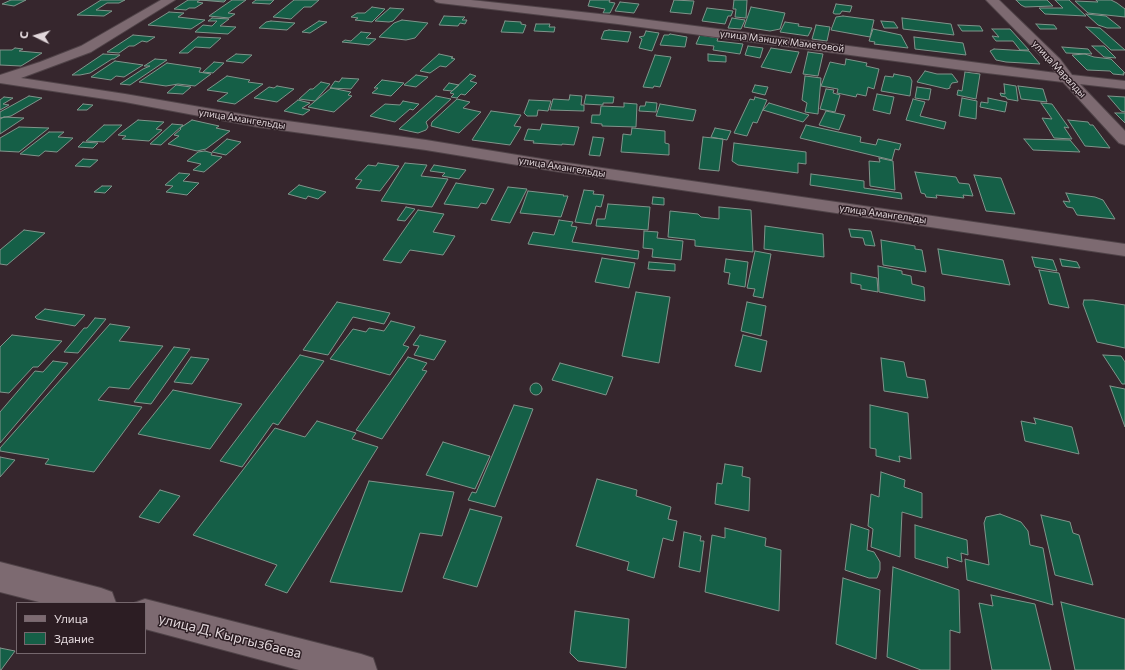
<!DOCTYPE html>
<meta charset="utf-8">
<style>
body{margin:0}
#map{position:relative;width:1125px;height:670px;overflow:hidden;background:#36262d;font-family:Commissioner,sans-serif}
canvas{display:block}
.legend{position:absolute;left:16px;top:602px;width:130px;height:52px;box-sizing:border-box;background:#2c1d23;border:1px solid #75676d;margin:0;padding:5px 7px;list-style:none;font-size:12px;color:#e2d7db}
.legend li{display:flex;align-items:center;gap:8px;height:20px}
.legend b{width:20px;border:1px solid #75676d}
.north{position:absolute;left:16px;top:16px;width:40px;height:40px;-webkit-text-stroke:3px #2c1d23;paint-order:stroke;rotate:275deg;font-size:11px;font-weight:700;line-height:16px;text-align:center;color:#e2d7db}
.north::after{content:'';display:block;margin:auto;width:14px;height:18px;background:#e2d7db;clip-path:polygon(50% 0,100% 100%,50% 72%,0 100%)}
</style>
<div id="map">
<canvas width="1125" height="670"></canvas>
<ul class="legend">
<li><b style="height:5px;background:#7d6a71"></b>Улица</li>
<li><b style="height:11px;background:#155f47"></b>Здание</li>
</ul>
<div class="north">С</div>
</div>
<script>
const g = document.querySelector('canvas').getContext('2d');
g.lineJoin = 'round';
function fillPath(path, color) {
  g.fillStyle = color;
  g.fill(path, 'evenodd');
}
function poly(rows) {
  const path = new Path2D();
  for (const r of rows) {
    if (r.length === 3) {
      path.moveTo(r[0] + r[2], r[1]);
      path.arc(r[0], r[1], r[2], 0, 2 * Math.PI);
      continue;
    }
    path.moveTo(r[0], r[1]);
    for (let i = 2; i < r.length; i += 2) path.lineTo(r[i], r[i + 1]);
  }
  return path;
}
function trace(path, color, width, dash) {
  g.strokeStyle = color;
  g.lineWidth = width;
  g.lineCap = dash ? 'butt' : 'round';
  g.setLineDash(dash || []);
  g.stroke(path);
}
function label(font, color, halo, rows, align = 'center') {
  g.font = font + ' Commissioner,sans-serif';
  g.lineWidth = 3;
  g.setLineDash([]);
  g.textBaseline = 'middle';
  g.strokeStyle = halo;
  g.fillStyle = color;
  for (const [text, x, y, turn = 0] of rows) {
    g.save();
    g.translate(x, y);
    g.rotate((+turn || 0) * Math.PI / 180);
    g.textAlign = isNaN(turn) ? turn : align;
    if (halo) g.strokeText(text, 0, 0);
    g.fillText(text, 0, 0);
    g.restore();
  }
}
const building = poly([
 [11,0,26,0,14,6,2,4,11,0],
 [101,0,125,0,119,3,107,3,96,10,112,11,104,16,77,15,101,0],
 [188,0,226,0,224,2,200,0,197,2,203,3,195,8,189,8,186,10,174,9,188,0],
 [232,0,246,0,228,13,235,14,229,18,209,16,232,0],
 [256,0,274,0,270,4,252,3,256,0],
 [294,0,319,0,311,7,304,7,291,19,273,17,294,0],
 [590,0,610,0,609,2,615,3,610,13,603,13,605,9,588,6,590,0],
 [674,0,694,1,691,14,670,12,674,0],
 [734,0,747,0,746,18,735,17,736,9,733,9,734,0],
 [1016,0,1047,0,1053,6,1025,7,1021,5,1016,0],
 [1055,0,1069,0,1086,16,1045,14,1039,8,1063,8,1055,0],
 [1096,0,1111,0,1117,3,1125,9,1125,17,1088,13,1075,1,1098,2,1096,0],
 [620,2,639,4,634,13,615,11,620,2],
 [836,4,852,6,850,12,842,11,840,14,835,14,833,13,836,4],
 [372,7,385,9,372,22,355,20,358,18,351,17,357,13,365,13,372,7],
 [751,7,785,13,780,29,770,31,744,27,751,7],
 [390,8,404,9,393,21,389,22,375,21,390,8],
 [707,8,733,11,731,16,728,16,725,24,702,21,707,8],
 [169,12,184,13,178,17,205,20,191,29,148,25,169,12],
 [1086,14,1106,16,1121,28,1107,28,1098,25,1086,14],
 [444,16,465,17,462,20,467,20,465,24,460,23,458,26,439,25,444,16],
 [843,16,874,20,870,37,831,30,836,17,843,16],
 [212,18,229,19,220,26,236,27,228,34,195,32,203,25,212,26,217,21,208,21,212,18],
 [732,18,745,20,741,29,728,28,732,18],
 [902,18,951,24,954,35,903,29,902,18],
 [402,20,428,23,415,38,406,40,379,37,394,23,402,20],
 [271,21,295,23,287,30,259,28,266,22,271,21],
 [319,21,327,22,310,33,302,32,319,21],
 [505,21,521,22,521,24,526,25,523,33,501,32,505,21],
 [881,21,894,22,898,28,884,28,881,21],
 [785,22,799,24,798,26,812,28,808,36,780,32,785,22],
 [536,24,550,24,549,27,555,27,554,32,534,31,536,24],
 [1036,24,1054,25,1057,29,1040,29,1036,24],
 [816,25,830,27,827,41,812,39,816,25],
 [958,25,980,26,983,31,962,31,958,25],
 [1086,27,1100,28,1125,50,1111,50,1086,27],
 [873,29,901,35,908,48,874,44,875,42,869,41,873,29],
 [992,29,1010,29,1029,50,1020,50,1013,41,996,41,992,36,999,37,992,29],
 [609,30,631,32,628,42,601,39,604,31,609,30],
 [646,31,659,33,652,51,639,48,642,39,639,37,644,36,646,31],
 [361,32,371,33,366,38,376,39,369,45,342,42,345,40,351,41,361,32],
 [670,34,687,37,685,47,660,45,664,35,669,35,670,34],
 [133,35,155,37,147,42,142,41,134,46,129,46,119,53,107,52,133,35],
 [700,35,718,38,717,41,743,44,740,54,713,50,714,46,696,44,700,35],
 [198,37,221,38,210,48,195,47,188,53,179,53,198,37],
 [914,37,963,43,966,55,915,49,914,37],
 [748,46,763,48,760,58,745,55,748,46],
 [1092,46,1104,46,1116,58,1104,57,1092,46],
 [1062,47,1088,49,1092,54,1066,53,1062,47],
 [15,48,23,49,19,51,42,53,21,66,0,65,0,50,12,50,15,48],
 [771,48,799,52,791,73,761,67,771,48],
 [994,49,1029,51,1040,64,1006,62,996,60,990,51,994,49],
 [808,52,823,54,818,76,803,74,808,52],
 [103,54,120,55,114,59,112,59,90,73,80,75,72,75,103,54],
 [236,54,252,55,243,63,226,61,236,54],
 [439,54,453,57,451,58,455,59,446,67,440,66,430,73,420,71,439,54],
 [708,54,726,56,726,62,708,61,708,54],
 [1085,54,1094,57,1111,59,1125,73,1123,73,1124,75,1113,74,1110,71,1087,70,1072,55,1085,54],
 [655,55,671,57,660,87,654,86,653,88,643,87,655,55],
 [155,59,167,60,130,85,120,84,143,69,150,66,144,66,155,59],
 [846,59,867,63,866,66,879,69,874,89,868,87,866,96,857,94,856,97,837,93,838,89,821,86,830,62,845,65,846,59],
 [115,61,143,65,124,77,116,76,111,80,91,77,115,61],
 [214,62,224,63,213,73,203,72,214,62],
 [167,63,201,68,199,72,211,74,195,86,178,84,166,86,139,82,167,63],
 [925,71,937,74,952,74,958,82,952,83,950,86,950,88,947,89,917,82,925,71],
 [965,72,980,74,976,99,957,95,958,90,962,91,965,72],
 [470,74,476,76,470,81,477,83,465,95,461,94,457,98,451,97,454,94,450,93,470,74],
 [894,74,910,77,912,81,910,96,881,91,885,76,893,77,894,74],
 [416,75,428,77,416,87,404,85,416,75],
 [227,76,250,80,248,82,263,84,235,104,217,101,228,93,207,90,227,76],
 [805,76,821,78,818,114,805,112,807,103,802,100,805,76],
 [342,78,359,79,351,89,330,88,335,81,339,82,342,78],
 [382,80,404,83,391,96,372,93,378,88,374,88,382,80],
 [321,82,330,84,315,101,299,99,310,89,313,89,321,82],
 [449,83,459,85,452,91,443,90,449,83],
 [1004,84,1016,86,1018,101,1007,99,1006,97,1001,96,1000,93,1005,94,1004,84],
 [176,85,191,87,183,94,167,93,176,85],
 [755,85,768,87,765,95,752,92,755,85],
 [277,86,294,89,277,102,254,98,269,87,274,88,277,86],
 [1018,86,1043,89,1047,102,1021,99,1018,86],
 [917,87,931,89,929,100,915,98,917,87],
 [331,88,351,92,348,95,352,96,334,112,308,107,331,88],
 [826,89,834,90,833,93,840,95,835,112,820,109,826,89],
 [877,94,894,97,890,114,873,110,877,94],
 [570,95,582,96,581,105,584,105,584,111,550,110,553,99,569,100,570,95],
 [586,95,614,97,613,103,603,103,603,105,584,104,586,95],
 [29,96,42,98,11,116,0,118,0,112,29,96],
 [436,96,451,99,426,122,428,127,426,130,418,133,399,129,436,96],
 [1108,96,1125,97,1125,112,1121,111,1108,96],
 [4,97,13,98,3,104,9,105,0,110,0,100,4,97],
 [755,97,767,100,757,123,753,122,747,136,734,133,750,99,754,100,755,97],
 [962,98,977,101,976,119,959,116,962,98],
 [988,98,1007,102,1005,112,980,107,981,102,988,103,988,98],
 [457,99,470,102,463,108,481,112,459,133,431,126,432,122,457,99],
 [913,99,925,102,920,116,946,122,944,129,906,120,913,99],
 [298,100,310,103,302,108,310,110,303,115,284,111,298,100],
 [529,100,551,101,548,111,538,110,537,116,527,116,524,113,529,100],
 [403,101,419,104,413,110,410,109,395,122,370,116,385,104,400,105,403,101],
 [646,102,657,103,656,112,639,111,640,106,645,106,646,102],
 [624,103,637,104,636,127,602,126,602,124,591,123,592,115,600,115,601,106,624,107,624,103],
 [769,103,809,115,803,122,763,110,769,103],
 [1041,103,1052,104,1069,128,1064,127,1072,139,1054,138,1042,118,1052,119,1041,103],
 [83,104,93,105,87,110,77,110,83,104],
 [660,104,696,110,693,121,656,116,660,104],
 [491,111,521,115,514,126,521,127,510,145,472,140,491,111],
 [826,111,845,115,839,130,819,125,826,111],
 [1115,113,1125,113,1125,123,1115,113],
 [4,117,24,118,0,134,0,119,4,117],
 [138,120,164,122,156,129,162,130,149,141,122,139,126,136,118,135,138,120],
 [192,120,219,126,216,128,230,131,206,149,197,151,168,144,179,136,174,135,181,129,180,128,192,120],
 [1068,120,1088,122,1090,125,1093,125,1110,148,1085,146,1068,120],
 [172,124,183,125,161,145,150,144,172,124],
 [542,124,579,127,574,145,562,144,562,145,533,143,534,141,524,140,528,129,540,130,542,124],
 [104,125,122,125,104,142,86,141,104,125],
 [806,125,861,137,860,142,876,145,878,139,901,144,899,150,895,149,892,160,800,138,806,125],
 [19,127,49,128,19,152,0,151,0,138,19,127],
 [632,128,665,131,665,143,669,144,669,155,621,152,623,134,631,135,632,128],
 [715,128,731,131,727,140,711,137,715,128],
 [49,132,64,132,58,137,73,138,57,152,45,151,39,156,20,154,49,132],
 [593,137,604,138,600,156,589,155,593,137],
 [703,137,723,139,719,171,699,169,703,137],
 [227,139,241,142,226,155,212,152,227,139],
 [1024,139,1070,140,1080,152,1033,150,1024,139],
 [83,142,98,143,93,148,78,147,83,142],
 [734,143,806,152,806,164,798,163,798,173,738,165,732,161,734,143],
 [205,151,212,153,211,155,222,157,204,172,193,170,201,164,187,161,198,152,205,151],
 [879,158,893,161,895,190,870,186,869,161,880,162,879,158],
 [83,159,98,160,90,167,75,166,83,159],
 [378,163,399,166,380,191,356,188,362,180,355,179,368,165,376,166,378,163],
 [405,163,427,165,421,176,448,179,432,207,381,201,405,163],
 [434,165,466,170,459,179,442,176,445,173,430,171,434,165],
 [915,172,956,177,959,183,969,184,973,196,963,195,964,198,936,195,937,198,926,197,925,194,921,193,915,172],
 [179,173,190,174,183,181,199,183,187,195,166,192,173,186,165,185,179,173],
 [811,174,864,181,864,188,901,193,902,199,810,185,811,174],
 [974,175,1001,178,1015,214,986,211,974,175],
 [456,183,494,189,486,204,481,203,478,208,444,204,456,183],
 [299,185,326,192,318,199,308,196,306,199,288,194,299,185],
 [102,186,112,186,105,193,94,192,102,186],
 [508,187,527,189,510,223,491,220,508,187],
 [584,190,594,191,593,194,604,195,601,207,596,206,591,224,575,222,584,190],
 [528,191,564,195,563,196,568,196,561,217,520,213,528,191],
 [1066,193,1095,197,1103,200,1115,219,1077,215,1073,208,1067,207,1063,201,1070,202,1066,193],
 [653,197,664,198,664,205,652,204,653,197],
 [608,204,650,207,648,230,596,226,597,219,605,219,608,204],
 [406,207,415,209,405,221,397,220,406,207],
 [719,207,751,210,753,252,695,246,695,240,668,237,670,211,698,214,701,217,719,219,719,207],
 [418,210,444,214,433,232,455,236,443,255,410,250,401,263,383,260,418,210],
 [559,220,573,222,571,226,577,227,572,242,639,251,638,259,528,244,533,232,554,235,559,220],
 [765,226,823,234,824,257,764,249,765,226],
 [849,229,871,231,875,246,865,245,863,238,851,237,849,229],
 [24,230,45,233,7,265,0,264,0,250,24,230],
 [644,231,658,232,657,238,683,241,681,260,652,257,653,249,643,248,644,231],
 [881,240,915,246,915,249,922,250,926,272,883,265,881,240],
 [938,249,1003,260,1010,285,942,274,938,249],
 [755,251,771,254,763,298,753,296,755,289,747,288,755,251],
 [1032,257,1053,260,1057,271,1035,267,1032,257],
 [602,258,635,263,629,288,595,282,602,258],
 [726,259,748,262,745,287,728,284,730,273,724,272,726,259],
 [1060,259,1077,262,1080,268,1062,266,1060,259],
 [649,262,675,264,675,271,648,269,649,262],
 [878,266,902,271,902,274,911,276,912,284,924,287,925,301,879,292,878,266],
 [1039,270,1059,273,1069,308,1049,304,1039,270],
 [851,273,877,278,878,292,861,289,861,285,851,283,851,273],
 [636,292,670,297,659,363,622,356,636,292],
 [1084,300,1093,300,1125,305,1125,348,1097,342,1083,304,1084,300],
 [337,302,390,313,384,324,353,317,328,355,303,350,337,302],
 [747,302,766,306,761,336,741,331,747,302],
 [45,309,85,315,75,326,37,319,35,317,45,309],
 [95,318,106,319,78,353,64,352,84,328,87,328,95,318],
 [391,321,415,327,403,345,409,347,390,375,330,359,353,329,366,332,369,328,384,331,391,321],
 [110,324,130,327,119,341,163,346,129,389,109,387,98,400,142,407,94,472,45,464,49,459,0,451,0,448,110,324],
 [12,335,62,341,38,367,33,367,9,393,0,392,0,347,12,335],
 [420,335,446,341,434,360,414,355,419,346,413,345,420,335],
 [743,335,767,341,761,372,735,366,743,335],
 [174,347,190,349,151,404,134,402,174,347],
 [300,355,324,361,278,425,273,423,242,467,220,461,300,355],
 [1103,355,1121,356,1125,362,1125,384,1122,384,1103,355],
 [191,357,209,359,192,384,174,382,191,357],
 [408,357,427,363,422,370,427,371,382,439,356,430,408,357],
 [881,358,904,362,907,377,925,380,928,398,884,391,881,358],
 [53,361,68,363,0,443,0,412,35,371,43,372,53,361],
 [560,363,613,377,606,395,552,380,560,363],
 [536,389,6],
 [1110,386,1125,389,1125,427,1110,386],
 [173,390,242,404,210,449,138,434,173,390],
 [514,405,533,409,495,507,468,500,472,492,476,493,514,405],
 [870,405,908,413,911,459,899,456,900,462,876,456,876,449,870,448,870,405],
 [1034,418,1072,427,1079,454,1025,441,1021,421,1036,424,1034,418],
 [317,421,356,433,352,439,378,447,287,593,265,585,277,565,193,535,275,428,305,437,317,421],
 [443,442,490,456,475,489,426,475,443,442],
 [0,457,15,460,0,477,0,457],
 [725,464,743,467,742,476,750,478,749,511,715,504,717,483,722,484,725,464],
 [881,472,905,480,904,487,922,493,922,518,902,512,900,557,871,547,873,529,868,526,871,494,879,497,881,472],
 [597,479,637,490,636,496,671,507,668,519,677,521,673,541,663,538,654,578,627,570,629,562,576,546,597,479],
 [369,481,454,492,442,536,420,533,402,592,330,582,369,481],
 [160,490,180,496,159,523,139,517,160,490],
 [470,509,502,517,477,587,443,578,470,509],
 [1000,514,1021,522,1028,531,1030,545,1043,548,1053,605,967,580,965,559,989,565,984,523,986,517,1000,514],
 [1041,515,1070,522,1073,533,1079,535,1093,585,1055,575,1041,515],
 [851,524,869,530,867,550,874,552,880,562,880,570,877,578,869,578,845,570,851,524],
 [915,525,967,540,968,555,961,553,962,562,947,557,948,568,915,558,915,525],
 [725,528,766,538,765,546,781,550,779,611,705,592,712,535,725,538,725,528],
 [684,532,701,536,700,541,704,541,700,572,679,567,684,532],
 [893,567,959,590,960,633,950,630,950,670,921,670,887,657,893,567],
 [843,578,880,590,876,659,836,644,843,578],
 [991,595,1035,604,1051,670,992,670,979,603,993,606,991,595],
 [1061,602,1125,619,1125,670,1075,670,1061,602],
 [575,611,629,619,626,668,578,661,570,653,575,611],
 [0,648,15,651,1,670,0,670,0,648]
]);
const minor = poly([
 [161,0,175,0,91,52,21,78,125,94,258,117,426,140,554,161,1125,244,1125,256,554,171,426,150,258,127,125,102,0,83,0,75,40,62,81,46,161,0],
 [434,0,471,0,618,16,1056,73,1050,65,986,0,999,0,1060,59,1072,75,1125,81,1125,89,1080,84,1125,131,1125,145,1119,143,1063,82,970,71,618,24,440,3,436,2,434,0],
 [0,562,101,588,112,592,116,603,43,603,0,592,0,562],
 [145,599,361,654,373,658,377,670,299,670,145,629,145,603,134,603,145,599]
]);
const farStreetnames = [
 ["улица Маншук Маметовой",782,41,7],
 ["улица Маралды",1059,69,47],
 ["улица Амангельды",242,119,9],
 ["улица Амангельды",562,167,9],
 ["улица Амангельды",883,214,8]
];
const nearStreetnames = [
 ["улица Д. Кыргызбаева",230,636,14]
];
fillPath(building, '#155f47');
trace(building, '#80948b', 1);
trace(minor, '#504348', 2);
fillPath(minor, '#7d6a71');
label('10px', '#e2d7db', '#2c1d23', farStreetnames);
label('14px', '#e2d7db', '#2c1d23', nearStreetnames);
</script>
